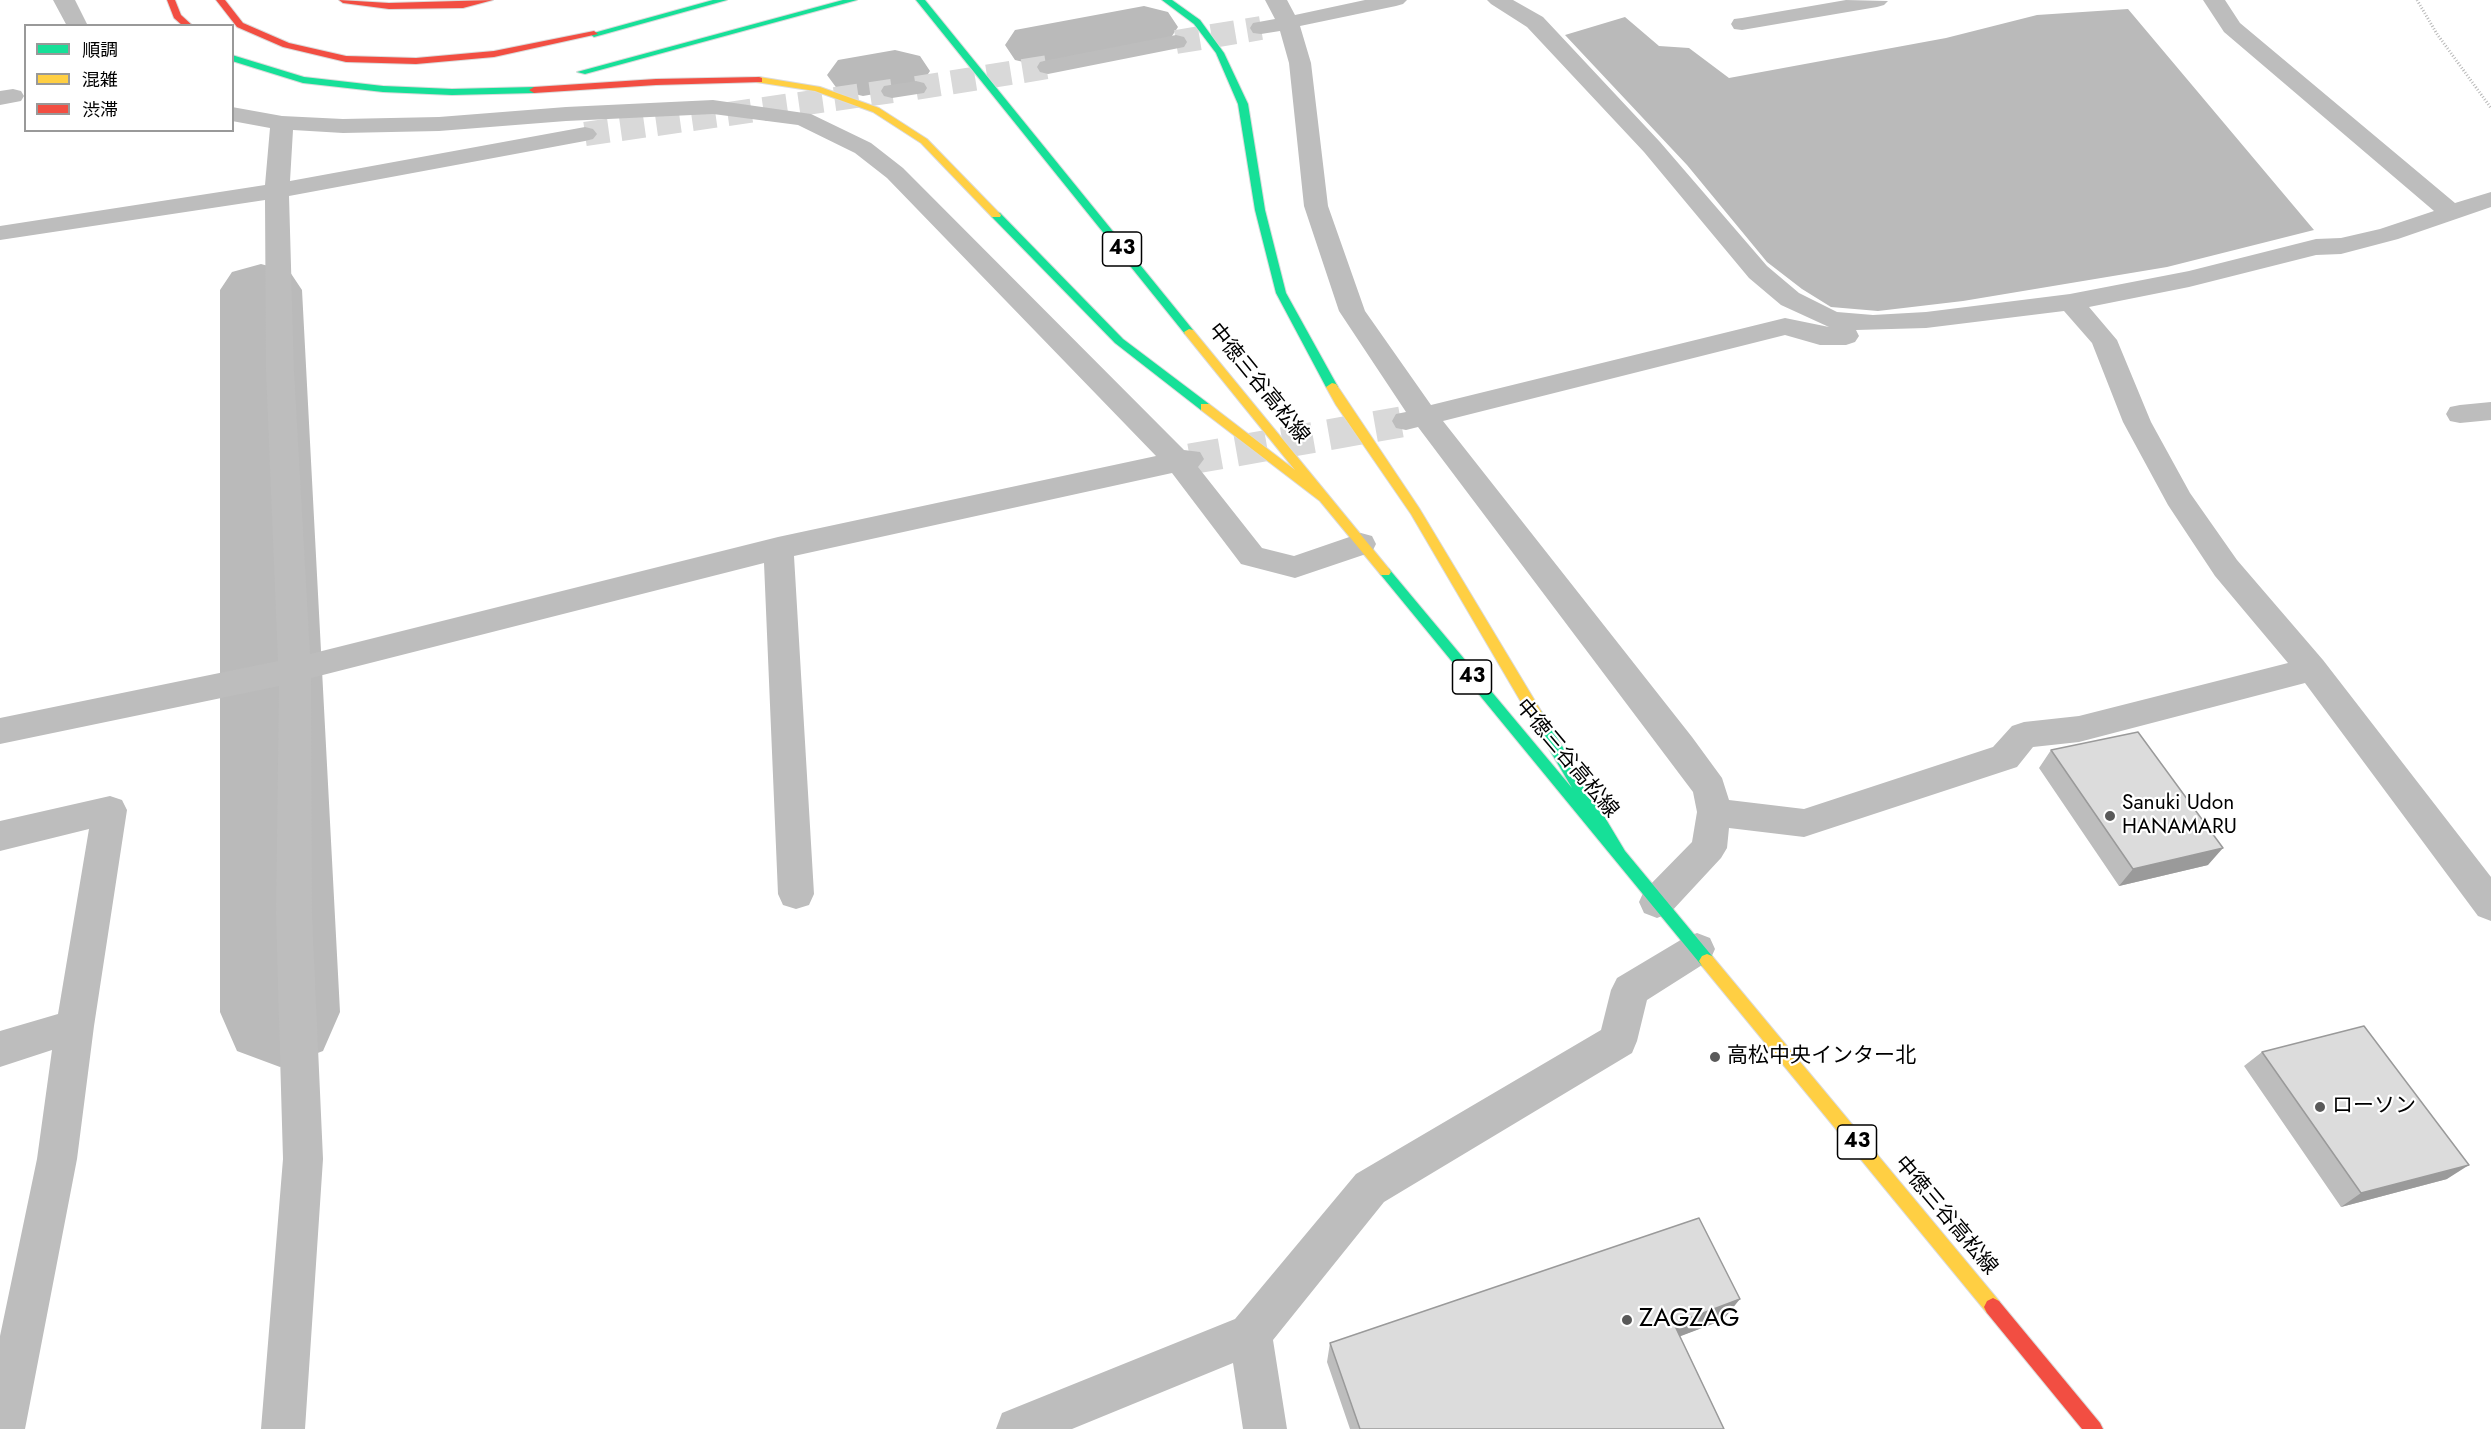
<!DOCTYPE html>
<meta charset="utf-8">
<style>
body{margin:0}
#map{position:relative;width:2491px;height:1429px;overflow:hidden;background:#fff;font-family:Jost,"Noto Sans JP",sans-serif}
canvas{display:block}
.legend{position:absolute;left:24px;top:24px;width:210px;height:108px;box-sizing:border-box;background:#fff;border:2px solid #999;margin:0;padding:8px 10px;list-style:none;font-size:18px;color:#000}
.legend li{display:flex;align-items:center;gap:12px;height:30px}
.legend b{width:30px;border:2px solid #999}
</style>
<div id="map">
<canvas width="2491" height="1429"></canvas>
<ul class="legend">
<li><b style="height:8px;background:#16e098"></b>順調</li>
<li><b style="height:8px;background:#ffcf43"></b>混雑</li>
<li><b style="height:8px;background:#f24e42"></b>渋滞</li>
</ul>
</div>
<script>
const g = document.querySelector('canvas').getContext('2d');
g.lineJoin = 'round';
function fillPath(path, color) {
  g.fillStyle = color;
  g.fill(path, 'evenodd');
}
function poly(rows) {
  const path = new Path2D();
  for (const r of rows) {
    path.moveTo(r[0], r[1]);
    for (let i = 2; i < r.length; i += 2) path.lineTo(r[i], r[i + 1]);
  }
  return path;
}
function trace(path, color, width, dash) {
  g.strokeStyle = color;
  g.lineWidth = width;
  g.lineCap = dash ? 'butt' : 'round';
  g.setLineDash(dash || []);
  g.stroke(path);
}
function label(font, color, halo, rows, align = 'center') {
  g.font = font + ' Jost,"Noto Sans JP",sans-serif';
  g.lineWidth = 4.5;
  g.setLineDash([]);
  g.textBaseline = 'middle';
  g.strokeStyle = halo;
  g.fillStyle = color;
  for (const [text, x, y, turn = 0] of rows) {
    g.save();
    g.translate(x, y);
    g.rotate((+turn || 0) * Math.PI / 180);
    g.textAlign = isNaN(turn) ? turn : align;
    if (halo) g.strokeText(text, 0, 0);
    g.fillText(text, 0, 0);
    g.restore();
  }
}
const water = poly([
 [2128,9,2314,230,2167,267,1963,301,1878,311,1831,307,1802,289,1767,262,1687,165,1565,35,1625,17,1659,46,1689,48,1729,78,1946,38,2037,15]
]);
const river = poly([
 [1144,6,1168,12,1178,27,1168,42,1040,66,1015,60,1005,45,1015,30,1144,6],
 [895,50,920,56,930,71,920,86,863,96,838,90,827,75,838,60,895,50],
 [261,264,290,272,302,290,340,1012,323,1051,280,1067,237,1051,220,1012,220,290,232,272,261,264]
]);
const streetTunnelFar1 = poly([
 [1176,42,1261,28],
 [916,88,1048,67],
 [585,134,892,91]
]);
const streetTunnel = poly([
 [1190,459,1401,422]
]);
const path = poly([
 [2417,0,2437,34,2491,108]
]);
const street = poly([
 [53,0,75,0,88,26,67,26,53,0],
 [1265,0,1287,0,1295,15,1365,0,1407,0,1403,4,1396,6,1300,26,1311,63,1328,206,1365,311,1431,405,1785,318,1829,327,1781,305,1749,278,1644,152,1527,27,1491,4,1487,0,1513,0,1543,17,1660,142,1767,266,1799,293,1837,312,1873,315,1926,312,2070,294,2189,271,2316,239,2341,238,2380,229,2434,211,2224,32,2203,0,2225,0,2240,23,2455,203,2491,192,2491,207,2398,239,2341,254,2316,255,2189,287,2089,307,2117,340,2151,422,2190,493,2237,560,2323,660,2491,877,2491,921,2478,916,2305,683,2079,742,2033,747,2017,767,1804,837,1729,828,1727,848,1721,858,1670,913,1657,918,1644,913,1639,902,1644,891,1692,842,1697,812,1693,792,1418,427,1406,430,1396,428,1392,421,1396,414,1406,412,1339,311,1304,206,1289,63,1280,31,1261,34,1253,33,1250,28,1253,23,1275,19,1265,0],
 [2064,311,2092,343,2123,422,2168,505,2215,576,2288,663,2079,716,2024,722,2012,726,1993,747,1804,809,1729,800,1722,778,1692,737,1443,421,1785,335,1820,345,1846,345,1855,342,1859,336,1856,330,1926,328,2064,311],
 [1846,0,1888,1,1884,5,1877,7,1742,30,1734,29,1731,24,1734,19,1742,18,1846,0],
 [1176,35,1184,37,1187,42,1184,47,1048,74,1040,72,1037,67,1040,62,1048,60,1176,35],
 [916,81,924,83,927,88,924,93,892,98,884,96,881,91,884,86,916,81],
 [13,89,21,91,24,96,21,101,0,105,0,91,13,89],
 [713,100,811,114,871,143,903,168,1184,450,1200,452,1204,459,1198,467,1262,548,1294,556,1361,533,1372,536,1376,544,1372,552,1295,578,1241,564,1172,473,794,556,814,894,809,905,796,909,783,905,778,894,764,563,311,678,312,915,323,1159,305,1429,261,1429,283,1159,276,915,279,686,0,744,0,718,278,661,266,371,265,200,0,240,0,226,265,185,270,128,232,121,232,107,282,116,343,119,439,117,566,107,713,100],
 [713,114,798,125,855,153,887,178,1156,456,778,537,310,654,294,371,289,196,585,141,593,139,597,134,593,129,585,127,290,181,293,130,343,133,439,131,566,121,713,114],
 [2491,402,2491,420,2460,423,2450,421,2446,414,2450,407,2460,405,2491,402],
 [110,796,122,800,127,810,94,1026,77,1159,25,1429,0,1429,0,1336,37,1159,52,1050,0,1067,0,1031,58,1014,89,829,0,851,0,821,110,796],
 [1697,933,1710,938,1715,949,1710,960,1647,1000,1637,1041,1632,1053,1384,1202,1273,1340,1287,1429,1243,1429,1233,1363,1072,1429,996,1429,1002,1413,1235,1319,1356,1174,1601,1030,1611,990,1617,978,1684,938,1697,933]
]);
const fast = poly([
 [713,0,727,0,594,37,590,34,713,0],
 [843,0,857,0,585,74,577,72,843,0],
 [916,0,925,0,1193,330,1193,334,1185,334,916,0],
 [1162,0,1172,0,1200,20,1224,53,1248,104,1265,210,1286,293,1338,387,1336,390,1332,391,1326,387,1276,293,1255,210,1238,104,1216,53,1194,24,1162,0],
 [232,55,304,77,383,86,452,89,534,87,539,90,534,93,452,95,383,92,303,83,232,61,232,55],
 [996,212,1000,213,1123,339,1209,404,1209,410,1201,410,1115,343,992,217,991,215,996,212],
 [1385,567,1389,569,1572,788,1529,715,1531,711,1541,711,1625,851,1712,956,1715,961,1712,966,1707,968,1702,966,1381,575,1379,572,1385,567]
]);
const slow = poly([
 [759,77,820,87,879,108,927,139,1001,215,1000,217,992,217,921,143,873,112,815,91,756,82,756,78,759,77],
 [1189,329,1193,330,1389,569,1391,572,1389,575,1381,575,1320,501,1201,410,1201,404,1209,404,1295,470,1185,334,1184,332,1189,329],
 [1332,383,1336,384,1419,508,1541,711,1543,715,1541,719,1531,719,1411,514,1336,405,1326,387,1332,383],
 [1707,954,1712,956,1999,1301,2002,1307,1999,1313,1993,1316,1987,1313,1702,966,1699,961,1702,956,1707,954]
]);
const jam = poly([
 [167,0,175,0,181,15,193,26,183,26,174,18,167,0],
 [216,0,225,0,243,23,289,43,346,56,416,58,494,51,594,31,598,34,494,57,416,64,346,62,283,47,237,27,216,0],
 [339,0,389,3,493,0,463,8,389,9,343,3,339,0],
 [759,77,762,78,762,82,656,85,534,93,529,90,534,87,656,79,759,77],
 [1993,1298,1999,1301,2100,1423,2103,1429,2082,1429,1987,1313,1984,1307,1987,1301,1993,1298]
]);
const wall = poly([
 [2051,750,2208,865,2119,886,2039,768],
 [2262,1052,2447,1179,2341,1207,2244,1066],
 [1723,1320,1680,1336,1724,1429,1350,1429,1327,1362,1330,1343]
]);
const shadedWall = poly([
 [2223,848,2208,865,2119,886,2133,869],
 [2469,1165,2447,1179,2341,1207,2361,1193],
 [1740,1299,1723,1320,1660,1344,1674,1324]
]);
const building = poly([
 [2138,732,2223,848,2133,869,2051,750,2138,732],
 [2364,1026,2469,1165,2361,1193,2262,1052,2364,1026],
 [1699,1218,1740,1299,1674,1324,1724,1429,1360,1429,1330,1343,1699,1218]
]);
const markers = [
 [2110,816,6,"#595959"],
 [1715,1057,6,"#595959"],
 [2320,1107,6,"#595959"],
 [1627,1320,6,"#595959"]
];
const shields = [
 [1122,249,39],
 [1472,677,39],
 [1857,1142,39]
];
const shieldNames = [
 ["43",1122,249],
 ["43",1472,677],
 ["43",1857,1142]
];
const streetNames = [
 ["中徳三谷高松線",1258,384,51],
 ["中徳三谷高松線",1566,759,50],
 ["中徳三谷高松線",1945,1216,50]
];
const poiNames = [
 ["Sanuki Udon",2122,804],
 ["HANAMARU",2122,828],
 ["高松中央インター北",1727,1057],
 ["ローソン",2332,1107]
];
const nearPoinames = [
 ["ZAGZAG",1639,1320]
];
fillPath(water, '#bababa');
fillPath(river, '#bababa');
trace(streetTunnelFar1, '#d9d9d9', 24, [24, 12]);
trace(streetTunnel, '#d9d9d9', 31, [31, 16]);
trace(fast, '#dbdbdb', 2);
trace(slow, '#dbdbdb', 2);
trace(jam, '#dbdbdb', 2);
trace(path, '#b8b8b8', 3, [1, 2]);
fillPath(street, '#bdbdbd');
fillPath(fast, '#16e098');
fillPath(slow, '#ffcf43');
fillPath(jam, '#f24e42');
fillPath(wall, '#bdbdbd');
fillPath(shadedWall, '#9a9a9a');
fillPath(building, '#dcdcdc');
trace(building, '#9a9a9a', 1.5);
for (const [x, y, r, color] of markers) {
  const dot = new Path2D();
  dot.arc(x, y, r, 0, 2 * Math.PI);
  g.fillStyle = color;
  g.fill(dot);
  trace(dot, '#fff', 2);
}
for (const [x, y, w] of shields) {
  const box = new Path2D();
  box.roundRect(x - w / 2, y - 17, w, 34, 4.5);
  g.fillStyle = '#fff';
  g.fill(box);
  trace(box, '#000', 1.5);
}
label('bold 20px', '#000', null, shieldNames);
label('21px', '#000', '#fff', streetNames);
label('21px', '#000', '#fff', poiNames, 'left');
label('26px', '#000', '#fff', nearPoinames, 'left');
</script>
